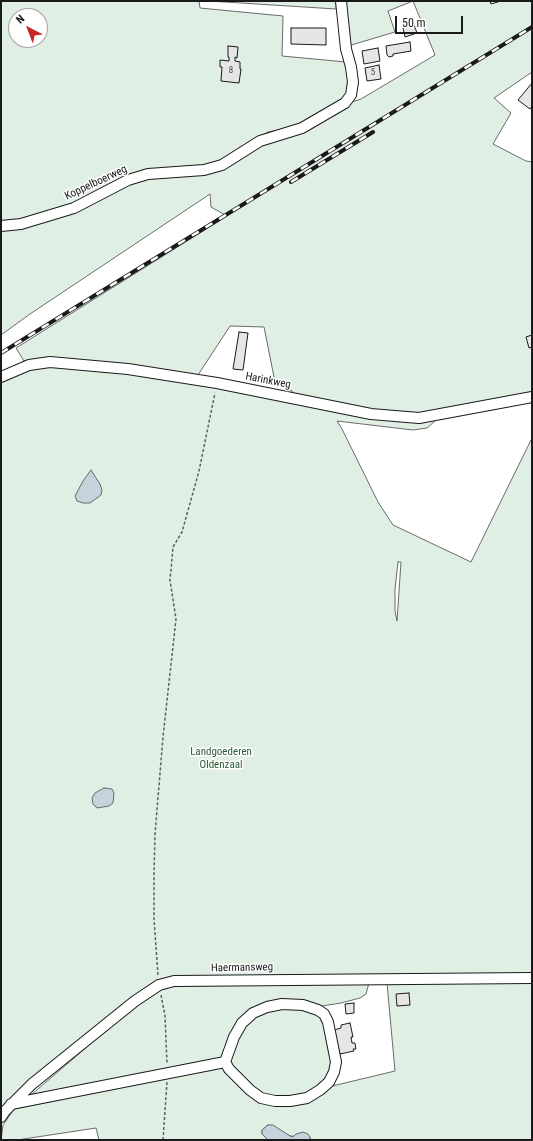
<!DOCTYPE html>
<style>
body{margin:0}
#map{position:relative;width:533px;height:1141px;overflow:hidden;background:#fff;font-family:"Roboto Condensed",sans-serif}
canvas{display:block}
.frame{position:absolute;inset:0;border:2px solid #1a1a1a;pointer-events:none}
.north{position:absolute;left:8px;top:8px;width:40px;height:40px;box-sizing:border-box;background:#fff;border:1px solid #a3a3a3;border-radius:50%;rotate:318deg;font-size:11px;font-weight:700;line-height:16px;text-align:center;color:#1a1a1a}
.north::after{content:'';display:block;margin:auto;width:14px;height:18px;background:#c62828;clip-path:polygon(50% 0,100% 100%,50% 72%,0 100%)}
.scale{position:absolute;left:395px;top:16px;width:68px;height:18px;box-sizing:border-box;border:2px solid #1a1a1a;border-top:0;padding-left:5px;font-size:12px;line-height:14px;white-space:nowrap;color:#1a1a1a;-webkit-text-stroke:3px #fff;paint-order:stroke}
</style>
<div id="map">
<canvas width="533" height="1141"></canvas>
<div class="frame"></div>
<div class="north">N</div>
<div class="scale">50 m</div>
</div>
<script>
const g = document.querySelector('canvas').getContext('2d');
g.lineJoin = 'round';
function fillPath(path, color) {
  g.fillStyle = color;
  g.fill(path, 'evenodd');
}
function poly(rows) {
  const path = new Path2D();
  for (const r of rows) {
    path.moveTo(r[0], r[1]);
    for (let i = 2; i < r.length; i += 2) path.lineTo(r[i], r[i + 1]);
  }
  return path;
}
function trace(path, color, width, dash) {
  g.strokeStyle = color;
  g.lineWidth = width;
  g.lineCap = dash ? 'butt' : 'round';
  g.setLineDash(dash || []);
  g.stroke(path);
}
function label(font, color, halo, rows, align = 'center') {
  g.font = font + ' "Roboto Condensed",sans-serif';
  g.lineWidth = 3;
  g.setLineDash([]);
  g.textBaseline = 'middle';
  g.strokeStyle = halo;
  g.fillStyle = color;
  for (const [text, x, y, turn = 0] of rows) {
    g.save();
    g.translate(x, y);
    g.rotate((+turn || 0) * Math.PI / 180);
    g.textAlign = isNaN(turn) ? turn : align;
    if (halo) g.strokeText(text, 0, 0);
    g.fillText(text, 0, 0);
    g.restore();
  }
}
const green = poly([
 [1,1,199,1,200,8,283,16,282,56,346,62,349,91,341,101,306,122,284,129,268,132,222,160,201,167,140,172,67,207,1,224,1,1],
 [16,16,40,16,40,40,16,40,16,16],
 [209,1,336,1,336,9,209,1],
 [345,1,532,1,532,72,494,98,511,113,493,144,526,161,532,162,532,394,436,412,399,414,297,397,292,391,275,382,264,327,230,326,196,378,61,359,36,359,24,361,16,348,227,216,211,207,210,194,30,314,1,335,1,231,40,223,132,182,159,177,205,175,267,142,349,103,361,99,435,55,413,1,388,11,395,32,348,46,345,1],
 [64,365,185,382,288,402,436,420,427,428,413,430,337,421,342,429,378,502,393,525,471,562,532,438,532,975,167,978,1,1109,1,379,18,370,64,365],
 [398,562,401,562,397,621,395,611,395,589,398,562],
 [369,983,366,994,360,998,341,1003,322,1006,294,1001,255,1009,220,1059,34,1097,31,1095,117,1021,139,1003,160,989,175,985,369,983],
 [387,983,532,983,532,1140,310,1140,310,1137,290,1136,268,1125,262,1130,262,1134,268,1140,277,1140,99,1140,96,1128,17,1140,1,1140,3,1125,14,1109,222,1066,275,1105,328,1087,395,1071,387,983],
 [292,1006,318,1013,324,1025,331,1061,331,1073,325,1084,309,1094,277,1099,254,1091,231,1065,230,1060,239,1032,260,1012,292,1006]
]);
const water = poly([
 [91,470,100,484,102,490,101,495,90,503,83,503,77,501,75,496,83,481,91,470],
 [104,788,112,789,114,793,113,803,109,806,97,808,93,804,92,798,95,793,104,788],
 [268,1125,273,1125,276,1127,290,1136,293,1137,296,1134,303,1132,308,1134,310,1137,310,1140,268,1140,262,1134,262,1130,268,1125]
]);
const building = poly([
 [490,1,501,1,491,4,490,1],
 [414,25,417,33,405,37,403,28,414,25],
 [291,28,326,28,326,45,291,44,291,28],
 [410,42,411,51,393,54,393,56,389,57,387,55,386,46,410,42],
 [228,46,238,47,237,58,235,57,235,61,240,62,240,69,241,69,239,83,221,81,222,67,220,67,220,60,229,61,229,57,228,57,228,46],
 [378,48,380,61,364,64,362,51,378,48],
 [379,65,381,79,367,81,365,68,379,65],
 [532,83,532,106,530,109,518,100,532,83],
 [239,332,248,333,243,370,233,369,239,332],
 [532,335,532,347,529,348,526,337,532,335],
 [409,993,410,1005,397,1006,396,994,409,993],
 [354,1003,354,1013,346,1014,345,1004,354,1003],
 [350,1023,353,1037,351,1037,352,1043,355,1043,356,1049,353,1049,354,1051,340,1054,334,1030,341,1028,341,1025,350,1023]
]);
const path = poly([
 [158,975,154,919,154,873,155,834,163,737,176,619,170,580,172,559,173,547,182,532,199,471,215,393],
 [161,995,165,1016,167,1064],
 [163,1140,167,1082]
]);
const minor = poly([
 [1,226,21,224,74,208,128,180,148,174,204,170,222,165,260,141,302,128,345,103,351,95,353,82,351,67,346,49,341,1],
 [1,377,29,365,50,362,128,369,217,383,371,414,419,418,532,397],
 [11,1104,225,1062,234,1037,242,1023,253,1013,267,1007,282,1004,303,1005,318,1010,324,1014,328,1022,336,1062,334,1072,329,1082,320,1090,307,1098,290,1101,275,1101,261,1098,250,1090,229,1069,225,1062],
 [1,1117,5,1111,32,1084,135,1001,159,985,174,981,532,978]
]);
const rail = poly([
 [291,182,373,132],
 [1,353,532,27]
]);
const numberNames = [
 ["8",231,71],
 ["5",373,73]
];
const streetNames = [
 ["Koppelboerweg",96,183,-25],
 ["Harinkweg",268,381,11],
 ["Haermansweg",242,968,-1]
];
const parkNames = [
 ["Landgoederen",221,752],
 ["Oldenzaal",221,765]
];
fillPath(green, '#e0efe3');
trace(green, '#6a6a6a', 1);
fillPath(water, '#c6d2dc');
trace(water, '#6a6a6a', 1);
fillPath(building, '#e6e6e6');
trace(building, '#1a1a1a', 1);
trace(minor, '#1a1a1a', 12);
trace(path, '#5f5f5f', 1.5, [3, 2]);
trace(minor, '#fff', 10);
trace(rail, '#1a1a1a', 4);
trace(rail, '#fff', 2.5, [8]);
label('9px', '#4d4d4d', null, numberNames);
label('11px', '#1a1a1a', '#fff', streetNames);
label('11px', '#2b5a34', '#fff', parkNames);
</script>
